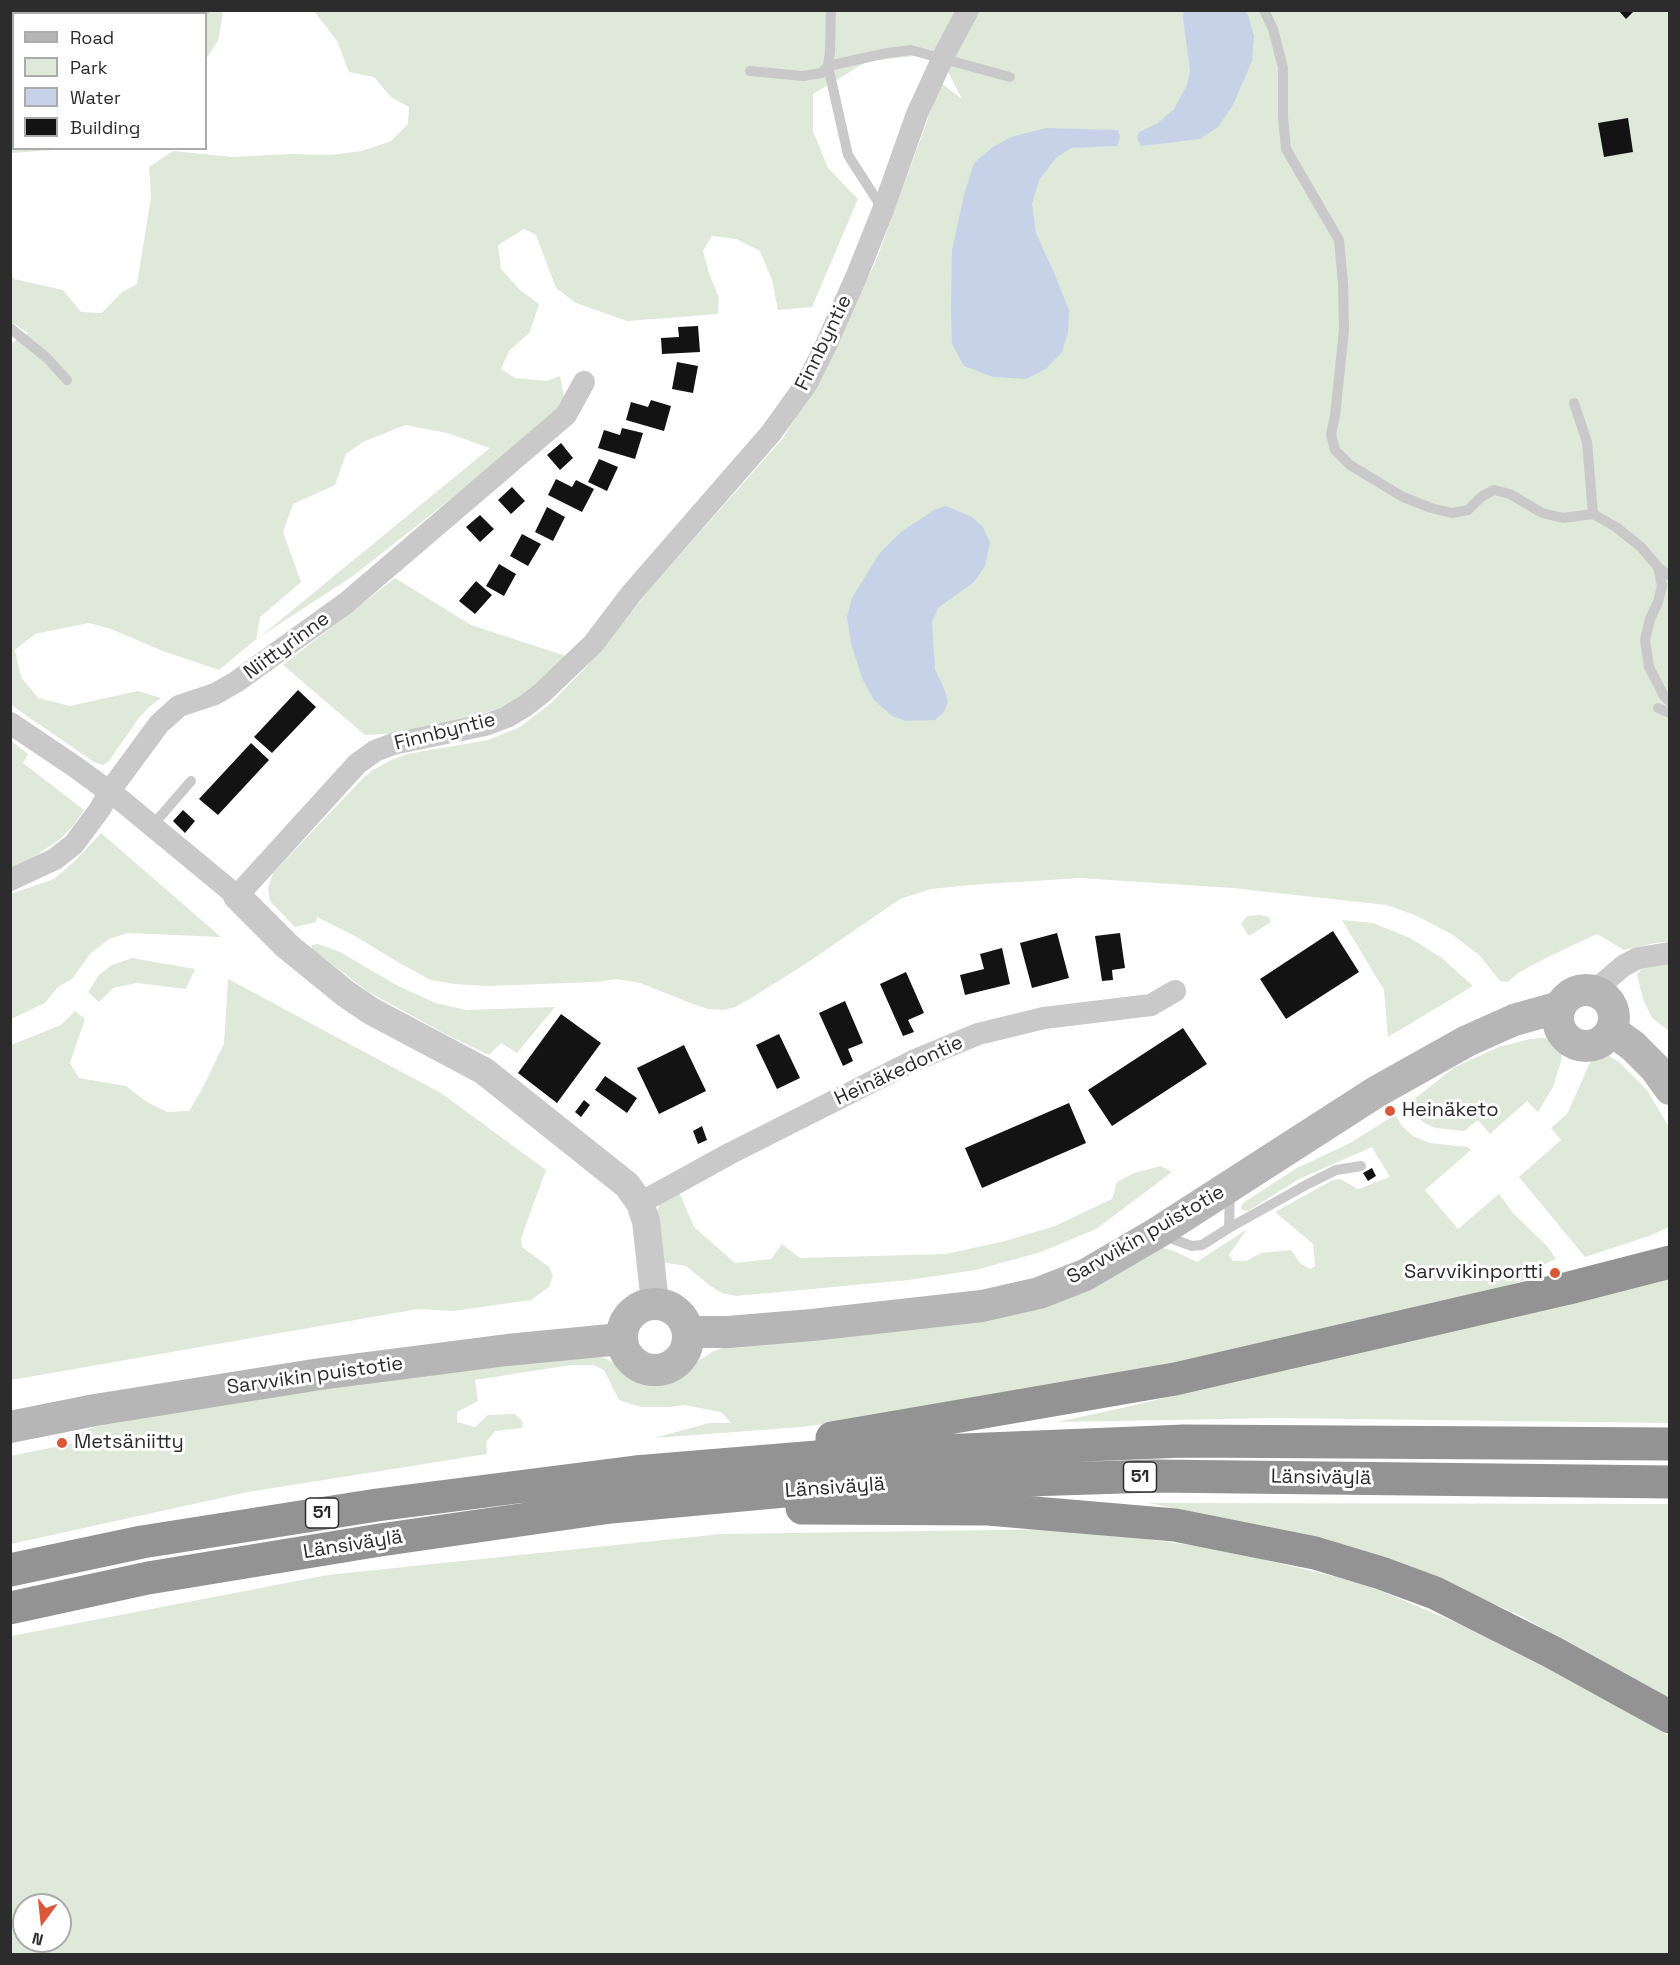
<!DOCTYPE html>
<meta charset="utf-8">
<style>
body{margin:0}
#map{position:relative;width:1680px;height:1965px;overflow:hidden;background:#fff;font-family:"Space Grotesk",sans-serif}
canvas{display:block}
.frame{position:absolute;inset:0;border:12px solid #2c2c2c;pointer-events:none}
.legend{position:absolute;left:12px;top:12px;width:195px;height:138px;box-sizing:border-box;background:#fff;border:2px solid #ababab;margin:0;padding:8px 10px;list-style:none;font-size:18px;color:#2c2c2c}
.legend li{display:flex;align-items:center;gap:12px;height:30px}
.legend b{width:30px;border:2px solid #ababab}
.north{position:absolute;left:12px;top:1893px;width:60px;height:60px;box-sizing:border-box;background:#fff;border:2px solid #ababab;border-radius:50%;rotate:195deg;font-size:16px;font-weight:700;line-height:24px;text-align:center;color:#2c2c2c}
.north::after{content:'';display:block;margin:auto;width:21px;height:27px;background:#da5837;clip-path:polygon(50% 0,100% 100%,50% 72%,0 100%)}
</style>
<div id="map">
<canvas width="1680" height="1965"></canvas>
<div class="frame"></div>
<ul class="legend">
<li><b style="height:8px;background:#b6b6b6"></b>Road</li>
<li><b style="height:16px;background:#dee9da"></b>Park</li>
<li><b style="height:16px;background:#c7d2e8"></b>Water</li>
<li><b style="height:16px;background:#131313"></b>Building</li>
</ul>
<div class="north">N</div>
</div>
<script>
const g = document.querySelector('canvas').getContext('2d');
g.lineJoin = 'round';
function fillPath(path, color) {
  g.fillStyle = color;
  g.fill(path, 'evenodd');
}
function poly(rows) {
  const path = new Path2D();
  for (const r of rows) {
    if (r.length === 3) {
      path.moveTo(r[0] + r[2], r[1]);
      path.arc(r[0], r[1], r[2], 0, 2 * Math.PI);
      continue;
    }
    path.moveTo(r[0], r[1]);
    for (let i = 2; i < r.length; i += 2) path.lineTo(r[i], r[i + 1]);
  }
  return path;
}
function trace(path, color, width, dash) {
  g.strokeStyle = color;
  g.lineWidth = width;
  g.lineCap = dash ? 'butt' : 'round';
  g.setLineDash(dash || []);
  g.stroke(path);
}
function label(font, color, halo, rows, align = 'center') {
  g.font = font + ' "Space Grotesk",sans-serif';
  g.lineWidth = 6;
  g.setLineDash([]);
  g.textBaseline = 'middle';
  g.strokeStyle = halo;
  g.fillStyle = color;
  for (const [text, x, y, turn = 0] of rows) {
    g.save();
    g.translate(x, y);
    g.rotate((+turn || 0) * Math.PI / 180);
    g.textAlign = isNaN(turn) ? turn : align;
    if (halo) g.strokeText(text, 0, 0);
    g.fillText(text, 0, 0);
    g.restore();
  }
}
const green = poly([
 [141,10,177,12,220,10,223,14,218,41,206,59,206,14,14,14,14,148,67,149,11,153,10,11],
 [314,11,1669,11,1669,942,1655,943,1624,950,1597,934,1550,956,1518,973,1508,982,1500,981,1479,955,1453,935,1417,916,1387,905,1232,888,1080,878,970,885,931,889,900,899,807,963,751,998,735,1007,724,1010,708,1009,693,1004,640,983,616,979,595,982,489,986,455,984,431,980,401,964,355,936,317,917,316,922,295,927,270,901,268,888,273,873,363,778,373,770,389,761,407,754,488,740,520,727,550,704,587,666,650,589,783,438,830,360,877,258,941,83,962,99,942,60,944,53,868,61,813,94,813,131,828,168,858,199,812,307,778,310,772,280,760,251,736,239,712,236,703,251,709,273,719,298,718,314,627,321,576,303,556,288,536,235,524,229,498,245,501,269,520,290,539,304,530,332,509,351,501,369,515,378,547,381,560,376,564,397,558,409,499,461,353,576,255,640,219,670,163,651,111,629,89,623,35,634,15,650,21,677,38,698,70,706,138,691,161,698,149,707,138,719,109,761,103,765,94,762,11,705,10,344,28,333,11,322,10,274,14,279,63,290,81,312,102,313,122,292,137,284,151,197,149,167,173,151,232,157,292,154,330,155,362,151,391,141,408,124,409,107,391,97,374,77,349,72,337,41],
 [405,425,447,433,490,448,256,640,260,617,301,582,283,532,293,504,335,485,346,454,363,442],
 [395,578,471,625,569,657,510,704,459,722,402,733,365,735,283,665],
 [10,740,28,754,23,763,84,810,74,825,60,839,35,856,11,868],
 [101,833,221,937,128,933,109,939,90,954,72,979,58,987,45,1003,11,1019,11,894,54,879,76,860],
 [1260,915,1269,917,1271,922,1249,936,1241,924,1247,916],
 [1342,920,1373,923,1410,938,1442,958,1473,986,1388,1037,1384,990],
 [318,944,340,952,398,986,436,1003,466,1010,555,1007,517,1053,501,1043,489,1055,445,1034,367,991,312,949,312,945],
 [132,958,195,969,186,989,137,983,113,988,99,1002,88,992,99,975,112,965],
 [1669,962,1669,1031,1652,1018,1643,999,1637,975,1642,968],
 [228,979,441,1093,546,1170,521,1238,522,1247,549,1267,553,1276,549,1287,531,1300,453,1311,418,1309,11,1380,11,1045,61,1025,75,1011,85,1019,70,1063,79,1078,126,1086,147,1102,167,1112,189,1111,201,1091,224,1044],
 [1544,1038,1558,1043,1562,1058,1553,1087,1538,1112,1527,1101,1490,1134,1478,1120,1464,1131,1436,1128,1424,1123,1418,1117,1409,1103,1455,1067,1499,1047,1530,1039],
 [1608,1055,1620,1063,1647,1090,1669,1127,1669,1227,1652,1235,1585,1257,1519,1177,1561,1140,1551,1128,1567,1114,1592,1058],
 [1395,1115,1402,1126,1413,1136,1430,1143,1467,1147,1471,1150,1425,1190,1458,1229,1499,1194,1513,1213,1548,1247,1556,1259,1543,1265,1538,1276,1457,1301,1133,1378,882,1417,801,1427,654,1438,709,1423,731,1423,721,1412,684,1405,669,1407,641,1407,619,1400,604,1370,593,1365,571,1365,475,1380,478,1401,457,1412,457,1422,475,1427,488,1415,515,1414,523,1422,522,1428,495,1431,486,1442,487,1454,248,1492,11,1544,10,1456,75,1443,75,1435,109,1421,217,1402,584,1354,605,1358,640,1380,651,1383,673,1382,698,1361,714,1351,730,1345,800,1337,1154,1249,1163,1248,1174,1251,1197,1262,1247,1229,1229,1255,1233,1261,1246,1261,1261,1253,1291,1250,1300,1263,1310,1269,1315,1266,1313,1244,1275,1212,1331,1181,1340,1179,1358,1189,1390,1177,1372,1147,1299,1179,1248,1211,1242,1210,1241,1207,1243,1203,1295,1169,1350,1143],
 [1161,1166,1172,1172,1096,1229,1041,1252,976,1270,909,1280,736,1296,722,1293,709,1285,686,1266,661,1262,655,1216,661,1201,670,1194,680,1194,694,1227,735,1263,771,1259,782,1244,800,1258,946,1254,1005,1241,1055,1226,1112,1199,1117,1182,1134,1173],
 [1669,1276,1669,1423,1276,1418,1057,1422,1131,1406],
 [1148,1503,1669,1504,1669,1701,1523,1617,1427,1574,1326,1539],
 [1071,1529,1220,1549,1362,1583,1524,1651,1669,1736,1669,1954,11,1954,11,1636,328,1575,721,1534],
 [24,1905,60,1905,60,1941,24,1941]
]);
const water = poly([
 [1184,11,1245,11,1248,15,1254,36,1252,61,1233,105,1218,127,1200,139,1141,146,1137,138,1139,132,1158,123,1174,109,1187,85,1190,71,1183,17],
 [1046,128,1118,130,1120,137,1117,146,1071,148,1056,158,1039,180,1032,204,1036,233,1055,275,1069,310,1068,332,1062,352,1046,369,1026,379,993,377,964,366,952,344,951,309,952,250,964,195,974,163,993,147,1011,137],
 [946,506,972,517,983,527,990,542,985,566,974,582,938,608,932,622,935,669,945,691,948,702,944,712,935,720,906,721,892,716,874,700,862,678,851,643,847,617,852,598,879,554,901,532,934,510]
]);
const building = poly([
 [1618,10,1635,10,1626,19],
 [1628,118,1633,152,1604,157,1598,123],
 [698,326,700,352,662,354,661,338,679,337,678,327],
 [677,362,698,366,693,393,672,389],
 [651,400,671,406,664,431,626,420,631,402,648,407],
 [622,428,643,433,635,459,598,448,604,430,620,435],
 [561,443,573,458,560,470,547,455],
 [599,459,618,467,607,491,588,482],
 [556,479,572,487,576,480,594,489,582,512,548,495],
 [512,487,525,501,511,514,498,500],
 [547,507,565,517,553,541,535,532],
 [480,515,494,529,480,542,466,527],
 [522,534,541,544,528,566,510,556],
 [499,564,516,574,504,596,486,586],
 [476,581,492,595,475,614,459,601],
 [298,690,316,707,272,753,254,737],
 [251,743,269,760,218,815,199,799],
 [183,810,195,821,185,833,173,821],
 [1333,931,1359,972,1286,1019,1260,979],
 [1057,933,1069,978,1032,988,1020,943],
 [1120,933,1125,968,1112,970,1113,980,1102,981,1095,936],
 [1002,948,1010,984,965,995,960,975,984,969,980,954],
 [906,972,924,1013,908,1020,914,1032,903,1036,880,984],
 [845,1001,863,1043,848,1049,853,1061,843,1066,819,1013],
 [561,1014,601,1043,557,1103,518,1073],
 [1183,1028,1207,1064,1112,1126,1088,1090],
 [779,1034,800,1078,777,1089,756,1045],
 [684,1045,706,1091,659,1114,637,1068],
 [605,1076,637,1098,627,1113,595,1090],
 [584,1100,590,1105,581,1117,575,1112],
 [1069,1103,1086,1143,982,1188,965,1148],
 [702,1126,707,1140,698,1144,693,1131],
 [1372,1168,1376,1176,1368,1181,1363,1173]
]);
const service = poly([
 [141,10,147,14],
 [1264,10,1273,29,1283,68,1283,117,1286,149,1339,240,1343,283,1344,330,1335,416,1331,434,1335,450,1350,465,1403,497,1431,508,1452,513,1468,510,1481,497,1494,490,1510,494,1542,513,1563,518,1593,514,1616,527,1641,547,1658,567,1670,576],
 [193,14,205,10],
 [750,71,803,76,821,73,828,66,830,52,831,10],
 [882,208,848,155,828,66,887,53,911,50,1010,77],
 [10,328,47,358,67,380],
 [1574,403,1587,442,1593,514],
 [1658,567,1662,586,1658,602,1650,619,1645,640,1649,667,1664,696,1670,702],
 [1658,708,1670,713],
 [152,826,191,781],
 [1229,1228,1306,1185,1336,1170,1361,1166],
 [1162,1235,1192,1246,1202,1245,1229,1228,1230,1191]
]);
const minor = poly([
 [10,723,74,766,122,801,237,896,357,764,375,751,393,744,485,725,507,717,525,706,543,692,593,644,631,594,771,433,807,383,826,345,857,275,883,210,917,114,945,53,968,10],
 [10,880,55,859,74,844,100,809,109,792,159,724,179,706,215,694,236,682,346,603,566,415,584,382],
 [1594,991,1623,966,1638,958,1670,953],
 [640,1203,731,1153,840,1098,913,1061,978,1034,1044,1018,1151,1005,1175,991]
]);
const tertiary = poly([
 [237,896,287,946,346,994,371,1011,484,1071,627,1185,640,1203,646,1221,655,1303]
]);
const secondary = poly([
 [1586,1018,28],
 [1611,1030,1633,1046,1655,1068,1670,1089],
 [655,1337,33],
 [688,1332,728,1332,812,1325,982,1306,1039,1293,1085,1275,1157,1233,1376,1092,1467,1041,1514,1020,1560,1007],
 [10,1427,95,1410,320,1374,507,1350,621,1339]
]);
const motorway = poly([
 [832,1438,1175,1379,1569,1288,1670,1262],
 [802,1508,988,1509,1093,1518,1175,1525,1315,1553,1381,1573,1435,1593,1552,1652,1670,1717],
 [10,1570,142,1542,377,1505,635,1472,841,1455,1184,1441,1670,1444],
 [10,1608,148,1578,380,1540,611,1507,839,1486,1154,1476,1670,1482]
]);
const markers = [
 [1390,1111,6,"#da5837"],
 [1555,1273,6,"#da5837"],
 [62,1443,6,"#da5837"]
];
const shields = [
 [1140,1477,33],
 [322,1513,33]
];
const shieldNames = [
 ["51",1140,1477],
 ["51",322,1513]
];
const streetNames = [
 ["Finnbyntie",824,343,-64],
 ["Niittyrinne",287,646,-36],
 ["Finnbyntie",445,732,-14],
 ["Heinäkedontie",899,1071,-25],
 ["Sarvvikin puistotie",1146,1235,-30],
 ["Sarvvikin puistotie",315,1376,-8],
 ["Länsiväylä",1321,1478,1],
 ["Länsiväylä",835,1488,-4],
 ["Länsiväylä",353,1545,-9]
];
const poiNames = [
 ["Heinäketo",1402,1111],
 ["Sarvvikinportti",1543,1273,"right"],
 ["Metsäniitty",74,1443]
];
fillPath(green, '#dee9da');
fillPath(water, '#c7d2e8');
fillPath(building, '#131313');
trace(service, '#c9c9c9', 10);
trace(minor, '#c9c9c9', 22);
trace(tertiary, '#c9c9c9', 28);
trace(secondary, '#b6b6b6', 32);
trace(motorway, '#939393', 33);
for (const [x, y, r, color] of markers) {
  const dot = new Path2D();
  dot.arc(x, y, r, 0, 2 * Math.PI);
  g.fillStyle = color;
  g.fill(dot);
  trace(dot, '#fff', 2);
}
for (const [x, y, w] of shields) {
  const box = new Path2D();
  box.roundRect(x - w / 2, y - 15, w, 30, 4.5);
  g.fillStyle = '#fff';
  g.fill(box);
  trace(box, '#2c2c2c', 1.5);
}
label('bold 18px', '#2c2c2c', null, shieldNames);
label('20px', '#2c2c2c', '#fff', streetNames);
label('20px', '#2c2c2c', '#fff', poiNames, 'left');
</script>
